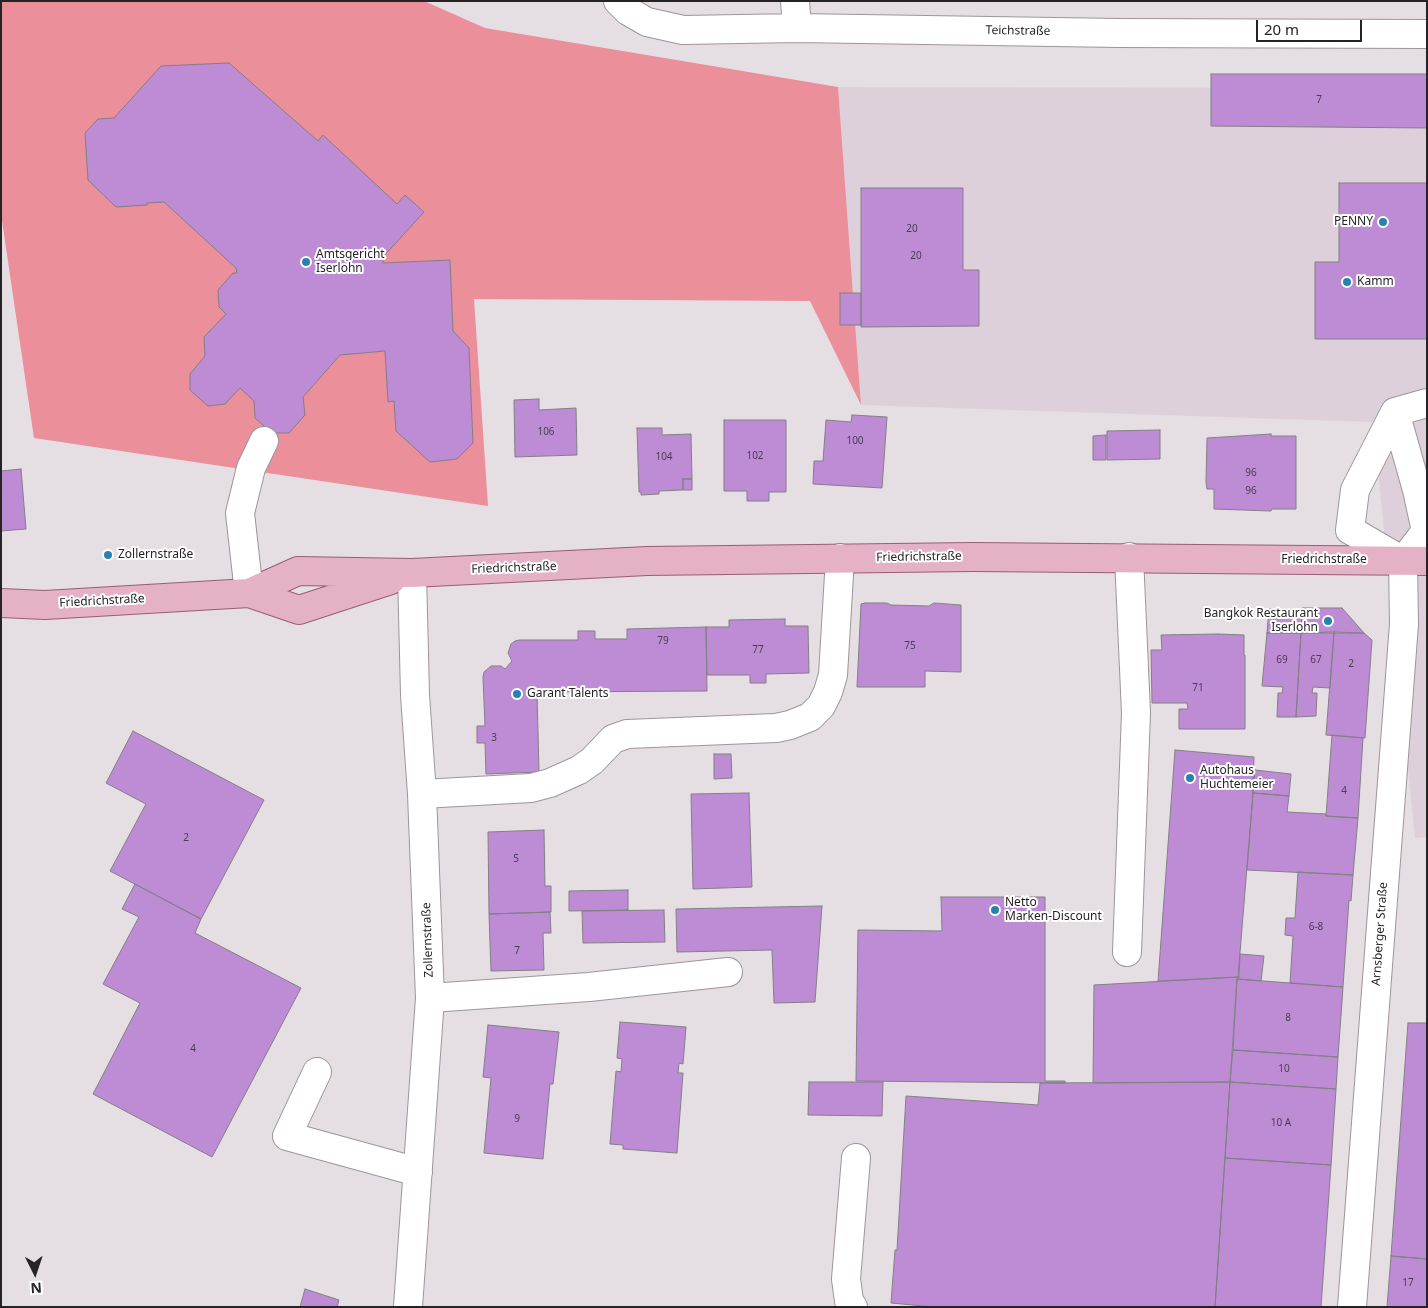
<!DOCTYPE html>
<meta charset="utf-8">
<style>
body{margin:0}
#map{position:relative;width:1428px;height:1308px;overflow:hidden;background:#e5dee3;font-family:"Noto Sans",sans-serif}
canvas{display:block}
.frame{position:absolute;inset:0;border:2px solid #252325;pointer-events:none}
.north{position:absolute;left:10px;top:1248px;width:50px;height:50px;-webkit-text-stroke:4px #fff;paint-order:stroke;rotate:176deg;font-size:14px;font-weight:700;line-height:20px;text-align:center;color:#252325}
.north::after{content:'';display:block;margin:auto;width:18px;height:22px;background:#252325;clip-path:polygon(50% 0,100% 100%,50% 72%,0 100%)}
.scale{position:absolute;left:1256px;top:20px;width:106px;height:22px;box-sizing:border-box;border:2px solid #252325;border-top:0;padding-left:6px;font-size:15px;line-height:18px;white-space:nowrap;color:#252325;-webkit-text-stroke:4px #fff;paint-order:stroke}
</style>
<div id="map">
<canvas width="1428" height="1308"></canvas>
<div class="frame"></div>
<div class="north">N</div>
<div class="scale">20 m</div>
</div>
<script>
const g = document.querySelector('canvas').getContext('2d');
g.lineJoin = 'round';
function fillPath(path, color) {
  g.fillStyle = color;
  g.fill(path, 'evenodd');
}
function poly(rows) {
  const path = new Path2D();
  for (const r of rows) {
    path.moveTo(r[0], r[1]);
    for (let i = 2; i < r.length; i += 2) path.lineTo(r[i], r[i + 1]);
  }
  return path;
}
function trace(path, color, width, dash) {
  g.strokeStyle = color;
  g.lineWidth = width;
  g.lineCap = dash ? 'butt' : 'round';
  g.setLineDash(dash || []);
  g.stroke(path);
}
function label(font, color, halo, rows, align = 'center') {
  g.font = font + ' "Noto Sans",sans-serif';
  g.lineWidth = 4;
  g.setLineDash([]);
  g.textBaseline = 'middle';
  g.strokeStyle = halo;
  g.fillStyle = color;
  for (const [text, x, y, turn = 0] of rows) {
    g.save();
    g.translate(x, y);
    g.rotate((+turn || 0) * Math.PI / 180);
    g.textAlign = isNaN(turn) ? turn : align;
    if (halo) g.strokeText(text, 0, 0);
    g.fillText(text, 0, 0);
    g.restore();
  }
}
const built = poly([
 [838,87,1427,88,1427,837,1415,838,1373,422,861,405]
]);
const green = poly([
 [1,1,424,1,485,28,838,87,861,405,810,301,474,299,488,506,34,438,1,214]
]);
const building = poly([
 [229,63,318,141,323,135,397,204,405,195,424,212,383,257,383,263,450,260,453,331,469,348,473,443,457,459,430,462,396,431,394,401,388,402,385,351,340,355,303,397,305,415,289,433,272,433,255,418,254,401,240,388,225,404,208,406,190,390,190,374,205,356,204,337,226,314,219,307,218,290,233,273,237,273,236,268,164,202,147,203,147,205,116,207,88,180,85,133,98,119,114,118,161,66,229,63],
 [1211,74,1427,74,1427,128,1211,126,1211,74],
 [1339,183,1427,183,1427,339,1315,339,1315,262,1339,262,1339,183],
 [861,188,963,188,963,270,979,270,979,326,861,327,861,188],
 [840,293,861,293,861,325,840,325,840,293],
 [539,399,539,410,576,408,577,455,515,457,514,400,539,399],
 [852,415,887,417,882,488,813,484,814,461,823,461,826,420,851,422,852,415],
 [724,420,786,420,786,492,769,492,769,501,747,501,747,491,724,491,724,420],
 [637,428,662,428,662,435,691,434,692,479,683,479,683,490,659,491,659,494,641,495,641,492,639,492,637,428],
 [1160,430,1160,459,1107,460,1107,431,1160,430],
 [1271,434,1271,436,1296,436,1296,509,1272,509,1271,511,1214,509,1214,489,1207,489,1206,482,1207,438,1271,434],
 [1106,435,1106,460,1093,460,1093,436,1106,435],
 [21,469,26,529,1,531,1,471,21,469],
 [683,479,692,479,692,490,683,490,683,479],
 [865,603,887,603,891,605,929,606,934,603,961,605,961,672,925,671,925,687,857,687,861,604,865,603],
 [1342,608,1364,633,1301,633,1302,608,1342,608],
 [1269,609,1302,609,1301,633,1267,633,1269,609],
 [785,619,785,626,808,626,809,673,766,674,766,683,750,683,750,675,707,675,706,627,729,627,729,620,785,619],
 [706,627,707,691,537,692,539,772,486,774,485,743,477,743,477,726,485,726,483,677,484,672,491,666,501,666,505,669,512,661,508,653,511,644,515,641,519,640,578,640,578,631,595,631,595,639,627,639,627,629,706,627],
 [1334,632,1364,633,1372,640,1365,738,1326,735,1334,632],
 [1334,632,1330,688,1313,687,1312,693,1317,693,1316,716,1296,717,1301,633,1334,632],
 [1267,633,1301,633,1296,717,1277,717,1278,693,1282,693,1283,687,1262,686,1267,633],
 [1218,634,1244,635,1244,655,1245,655,1245,729,1179,729,1179,709,1188,709,1187,703,1152,703,1151,650,1162,650,1161,635,1218,634],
 [133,731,264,800,201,919,110,871,146,804,106,783,133,731],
 [1332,735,1363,738,1358,818,1326,816,1332,735],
 [1175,750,1254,757,1253,793,1238,977,1158,981,1175,750],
 [714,754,731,754,732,778,714,779,714,754],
 [1255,770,1291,774,1289,796,1253,793,1255,770],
 [749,793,752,887,693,889,691,794,749,793],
 [1253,793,1289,796,1287,812,1326,814,1326,816,1358,818,1353,875,1247,870,1253,793],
 [544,830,545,886,551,886,551,912,489,914,488,832,544,830],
 [1298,872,1353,875,1351,901,1349,900,1343,987,1290,983,1293,936,1285,935,1286,918,1295,918,1298,872],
 [135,884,201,919,195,933,301,988,212,1157,93,1094,140,1003,103,984,139,917,122,909,135,884],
 [628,890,628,910,569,911,569,891,628,890],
 [941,897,1045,897,1045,1081,1065,1081,1065,1083,856,1081,858,930,942,931,941,897],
 [822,906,815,1002,774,1003,772,950,677,952,676,909,822,906],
 [664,910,665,942,583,943,582,911,664,910],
 [550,912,551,933,543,933,544,970,491,971,489,914,550,912],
 [1240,954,1264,956,1261,981,1237,979,1239,977,1240,954],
 [1239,977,1237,979,1230,1082,1093,1083,1094,985,1239,977],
 [1237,979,1343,987,1338,1057,1233,1050,1237,979],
 [620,1022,686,1027,683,1064,679,1063,678,1073,683,1073,677,1153,623,1149,623,1145,610,1144,616,1071,621,1072,622,1059,617,1058,620,1022],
 [1408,1023,1427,1023,1427,1259,1391,1256,1408,1023],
 [488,1025,559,1032,553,1084,550,1084,543,1159,484,1153,491,1078,483,1077,488,1025],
 [1233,1050,1338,1057,1336,1089,1230,1082,1233,1050],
 [809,1082,883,1082,882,1116,808,1115,809,1082],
 [1230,1082,1215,1307,934,1307,891,1303,895,1250,897,1250,906,1096,1038,1105,1040,1083,1230,1082],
 [1230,1082,1336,1089,1331,1165,1225,1158,1230,1082],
 [1225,1158,1331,1165,1321,1307,1215,1307,1225,1158],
 [1391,1256,1427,1259,1427,1307,1387,1307,1391,1256],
 [305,1289,339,1300,337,1307,300,1307,305,1289]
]);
const minor = poly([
 [618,1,628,11,647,22,683,30,797,28,1119,33,1427,34],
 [795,1,797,28],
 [1395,412,1355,490,1350,530,1403,561],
 [1395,412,1427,403],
 [249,593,240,513,251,468,264,441],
 [422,794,531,788,550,783,579,770,592,761,613,739,627,734,776,728,790,725,810,717,821,706,828,692,833,675,840,558],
 [1127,952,1136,713,1129,557],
 [430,998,589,987,728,972],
 [317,1072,287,1136,418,1172],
 [408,1307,430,998,422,794,415,695,412,573],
 [853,1307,849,1301,846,1279,856,1158],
 [1352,1307,1404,624,1403,561,1426,531,1417,490,1395,412]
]);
const major = poly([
 [249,593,299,610,391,580],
 [1,603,45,605,249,593,298,571,412,573,647,561,973,557,1427,561]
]);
const markers = [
 [1383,222,5,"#2882b0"],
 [306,262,5,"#2882b0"],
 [1347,282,5,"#2882b0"],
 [108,555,5,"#2882b0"],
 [1328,621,5,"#2882b0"],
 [517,694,5,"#2882b0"],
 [1190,778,5,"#2882b0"],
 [995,910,5,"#2882b0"]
];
const numberNames = [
 ["7",1319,100],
 ["20",912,229],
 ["20",916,256],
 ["106",546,432],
 ["100",855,441],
 ["102",755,456],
 ["104",664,457],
 ["96",1251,473],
 ["96",1251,491],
 ["79",663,641],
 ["75",910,646],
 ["77",758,650],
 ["69",1282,660],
 ["67",1316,660],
 ["2",1351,664],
 ["71",1198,688],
 ["3",494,738],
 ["4",1344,791],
 ["2",186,838],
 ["5",516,859],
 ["6-8",1316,927],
 ["7",517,951],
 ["8",1288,1018],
 ["4",193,1049],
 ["10",1284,1069],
 ["9",517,1119],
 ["10 A",1281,1123],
 ["17",1408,1283]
];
const streetNames = [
 ["Teichstraße",1018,31,1],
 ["Friedrichstraße",919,557,-1],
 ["Friedrichstraße",1324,560],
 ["Friedrichstraße",514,568,-2],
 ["Friedrichstraße",102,601,-3],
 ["Arnsberger Straße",1380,934,-86],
 ["Zollernstraße",428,940,-92]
];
const poiNames = [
 ["PENNY",1373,222,"right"],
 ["Amtsgericht",316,255],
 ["Iserlohn",316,269],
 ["Kamm",1357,282],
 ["Zollernstraße",118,555],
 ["Bangkok Restaurant",1318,614,"right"],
 ["Iserlohn",1318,628,"right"],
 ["Garant Talents",527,694],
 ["Autohaus",1200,771],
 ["Huchtemeier",1200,785],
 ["Netto",1005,903],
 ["Marken-Discount",1005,917]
];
fillPath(built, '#ddd0da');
fillPath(green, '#eb8f9a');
fillPath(building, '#bd8cd5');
trace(building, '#837f85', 1);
trace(minor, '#9c969a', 30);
trace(major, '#965e76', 30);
trace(minor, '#fff', 28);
trace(major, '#e5b1c7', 28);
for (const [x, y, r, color] of markers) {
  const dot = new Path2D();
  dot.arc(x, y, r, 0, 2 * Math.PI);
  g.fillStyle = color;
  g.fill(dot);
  trace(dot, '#fff', 2);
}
label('10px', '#4b3d51', null, numberNames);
label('12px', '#252325', '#fff', streetNames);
label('12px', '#252325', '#fff', poiNames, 'left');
</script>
